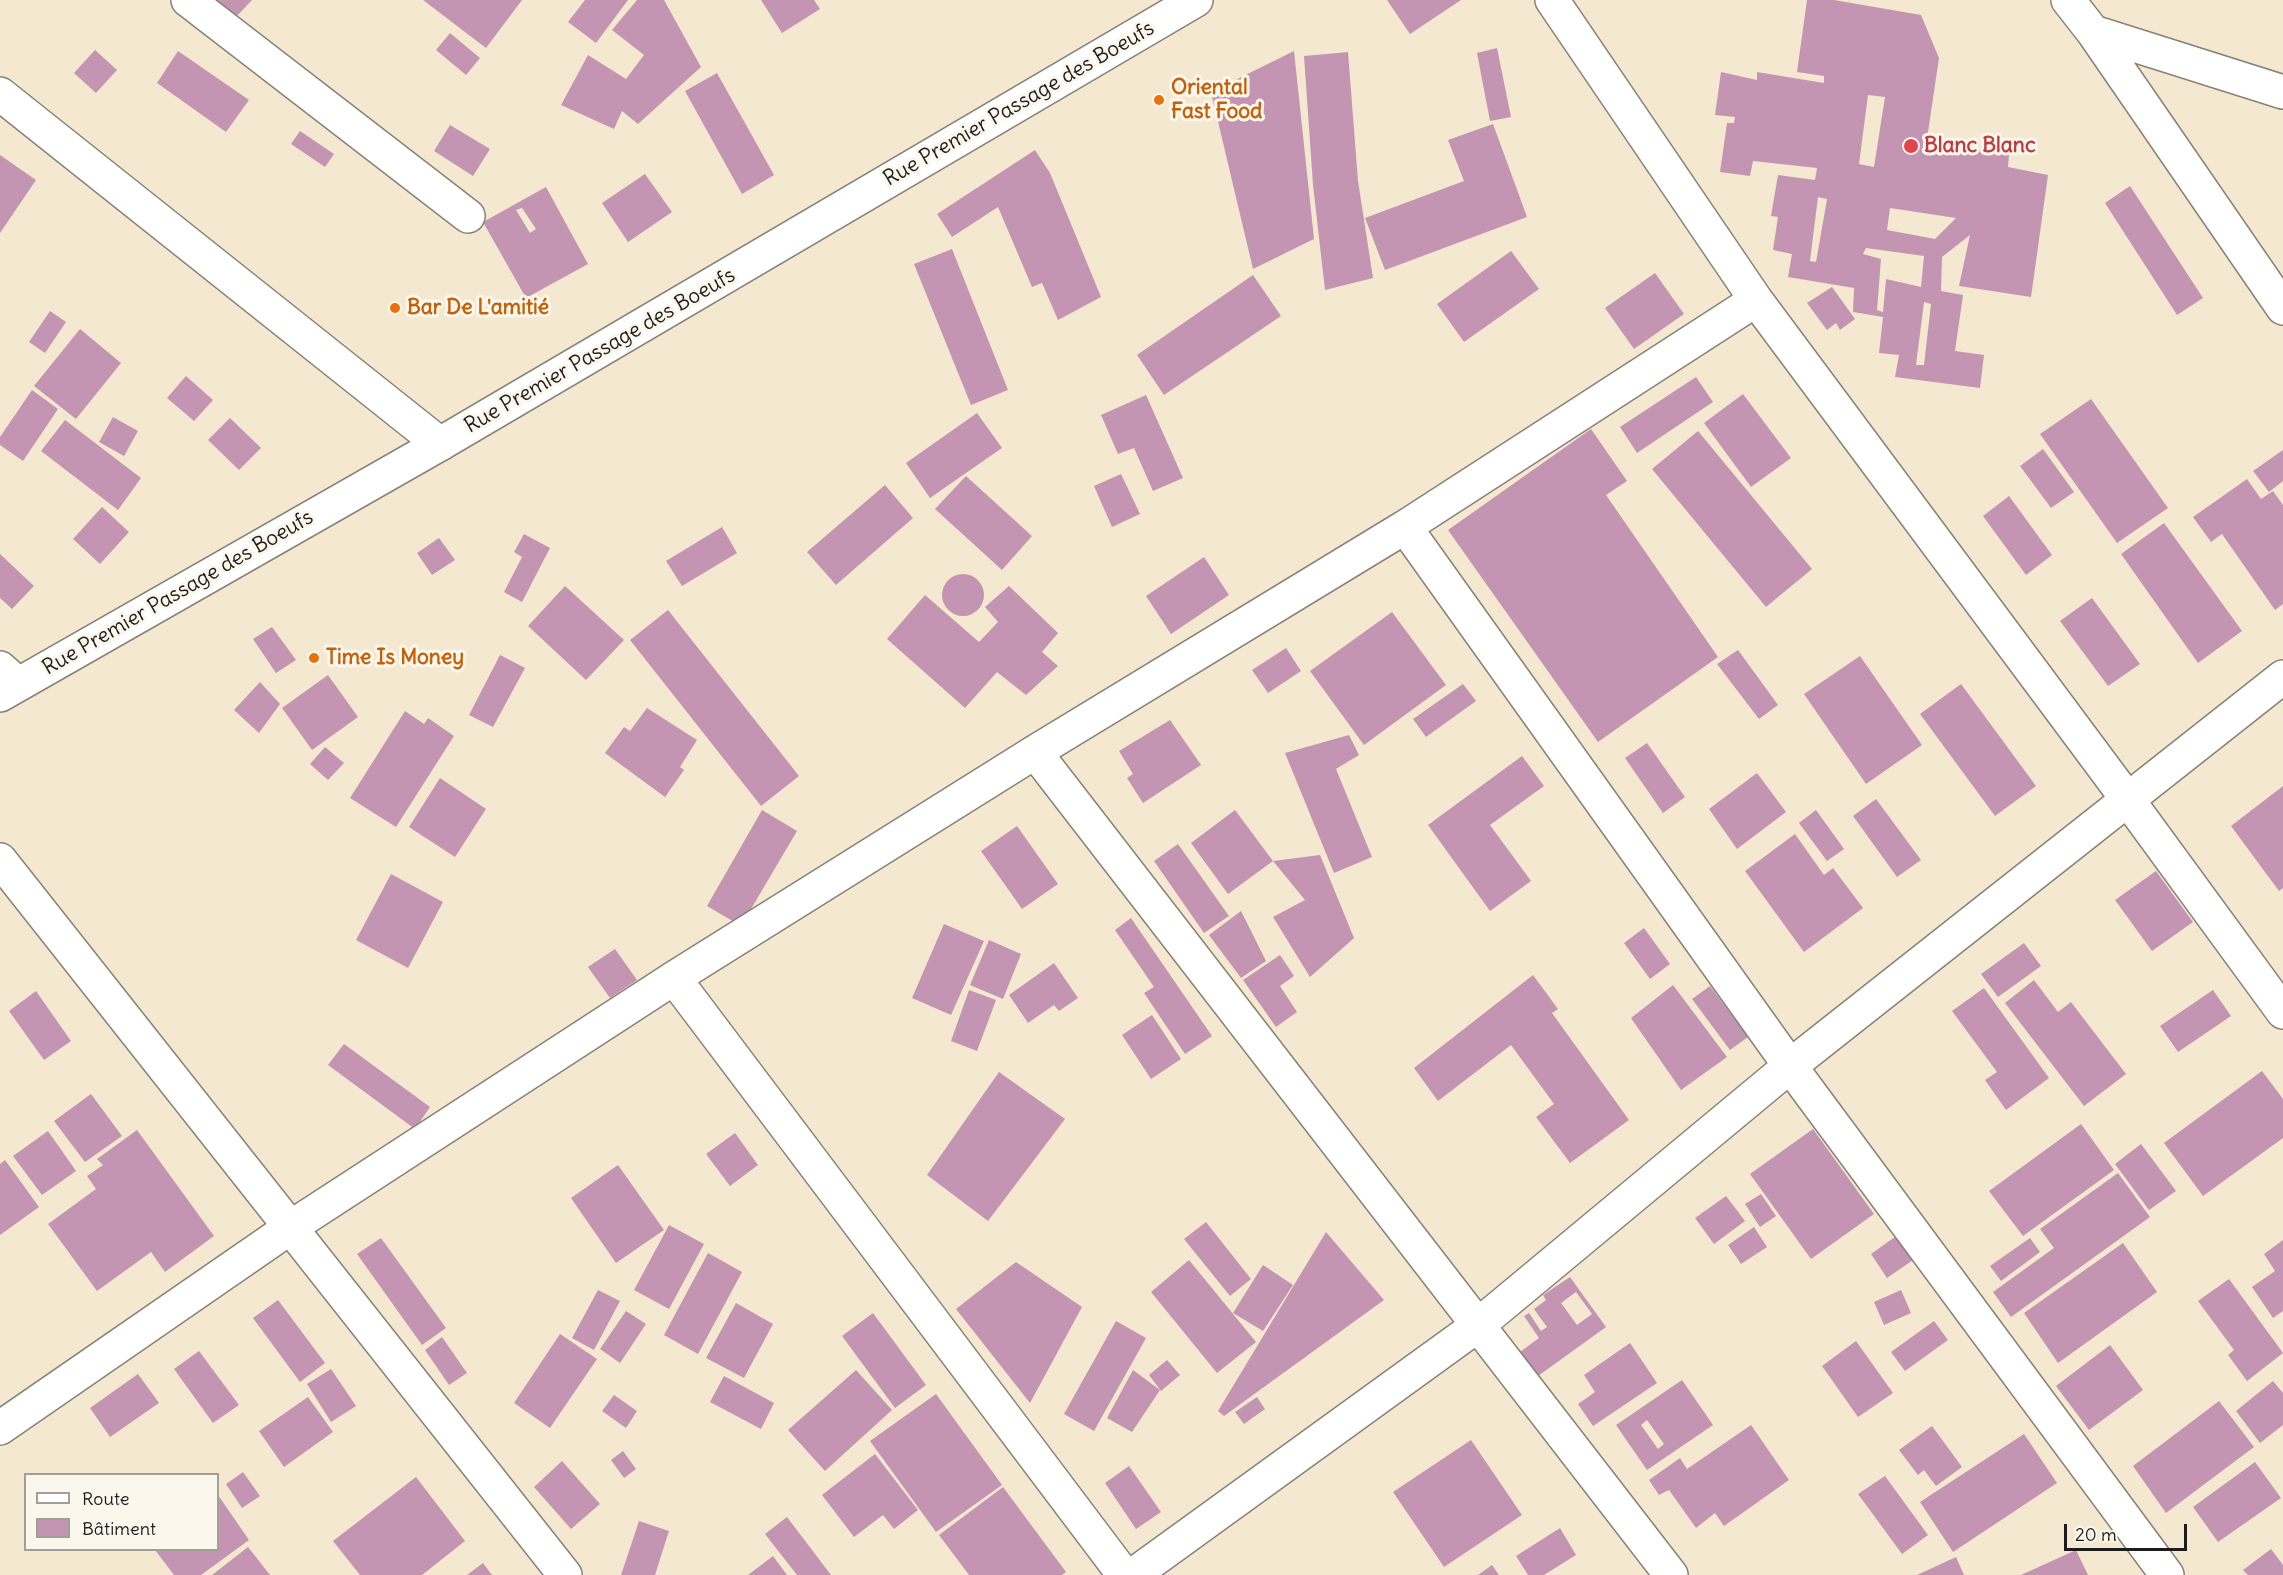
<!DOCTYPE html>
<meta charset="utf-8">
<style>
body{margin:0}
#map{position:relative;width:2283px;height:1575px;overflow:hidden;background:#f5e8d0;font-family:Delius,sans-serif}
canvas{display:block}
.legend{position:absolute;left:24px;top:1473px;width:195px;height:78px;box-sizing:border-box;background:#fbf7ec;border:2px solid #a29f99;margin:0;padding:8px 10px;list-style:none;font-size:18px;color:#1c1c1c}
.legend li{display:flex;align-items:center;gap:12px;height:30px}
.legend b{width:30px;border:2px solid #a29f99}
.scale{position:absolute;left:2064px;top:1524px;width:123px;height:27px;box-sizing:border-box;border:3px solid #1c1c1c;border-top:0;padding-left:8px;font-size:18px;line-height:21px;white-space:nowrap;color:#1c1c1c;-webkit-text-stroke:4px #fbf7ec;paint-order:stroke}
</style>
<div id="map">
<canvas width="2283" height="1575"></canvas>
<ul class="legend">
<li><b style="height:8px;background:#fff"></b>Route</li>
<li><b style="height:16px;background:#c395b2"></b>Bâtiment</li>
</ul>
<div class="scale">20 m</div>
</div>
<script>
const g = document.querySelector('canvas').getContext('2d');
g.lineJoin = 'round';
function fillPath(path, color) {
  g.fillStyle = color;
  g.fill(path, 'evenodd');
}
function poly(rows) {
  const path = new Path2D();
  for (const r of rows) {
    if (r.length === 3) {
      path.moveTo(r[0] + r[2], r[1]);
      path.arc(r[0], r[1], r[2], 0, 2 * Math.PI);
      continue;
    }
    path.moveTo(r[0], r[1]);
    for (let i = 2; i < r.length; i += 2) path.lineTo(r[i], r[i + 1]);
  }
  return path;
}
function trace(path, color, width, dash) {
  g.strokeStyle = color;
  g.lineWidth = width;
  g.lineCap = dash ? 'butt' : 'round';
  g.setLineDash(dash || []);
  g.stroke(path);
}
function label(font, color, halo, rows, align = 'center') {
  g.font = font + ' Delius,sans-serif';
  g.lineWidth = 6;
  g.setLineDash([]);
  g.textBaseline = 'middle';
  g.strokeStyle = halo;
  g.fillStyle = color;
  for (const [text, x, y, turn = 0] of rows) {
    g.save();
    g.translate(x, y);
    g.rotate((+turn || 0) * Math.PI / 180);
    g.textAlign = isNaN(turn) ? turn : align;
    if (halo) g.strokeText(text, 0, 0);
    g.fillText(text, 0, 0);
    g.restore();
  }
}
const building = poly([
 [215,0,252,0,235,18],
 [423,0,522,0,486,48],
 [585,0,628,0,596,43,568,22],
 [637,0,664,0,701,67,638,124,622,111,614,129,561,105,588,55,626,79,644,55,612,30],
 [761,0,814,0,820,9,782,33],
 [1387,0,1461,0,1410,34],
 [1807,0,1834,0,1921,15,1939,58,1927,139,2009,155,2008,167,2048,175,2031,297,1959,286,1970,235,1942,257,1941,291,1963,295,1955,351,1984,355,1980,388,1895,377,1899,355,1879,353,1883,317,1853,312,1854,288,1788,277,1792,254,1773,250,1778,217,1771,216,1778,175,1815,180,1817,168,1753,161,1750,176,1720,172,1727,123,1734,123,1735,117,1715,115,1721,72,1757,80,1757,72,1824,83,1824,76,1797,72],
 [1868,95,1885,97,1874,167,1859,164],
 [1818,197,1827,199,1816,262,1810,261],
 [1890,208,1956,218,1935,239,1887,230],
 [1866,248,1924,256,1921,287,1886,279,1883,312,1877,310,1881,259,1863,254],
 [1924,302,1931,304,1924,365,1916,365],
 [450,33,480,58,466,75,436,50],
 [1497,48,1511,117,1490,121,1477,53],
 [95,50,117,70,96,93,74,73],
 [178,51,249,100,226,132,157,83],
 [1294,51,1314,239,1253,269,1211,92],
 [1348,52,1358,181,1373,278,1325,290,1313,185,1304,56],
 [717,73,774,175,742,194,685,91],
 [1493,124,1527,217,1385,270,1365,218,1464,181,1448,140],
 [450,125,490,149,473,176,434,151],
 [300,131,334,154,325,167,291,144],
 [1035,150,1050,173,1101,297,1058,320,1042,283,1032,287,998,207,952,237,937,214],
 [0,155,36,180,0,233],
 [645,174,672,212,628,242,602,203],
 [2130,186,2203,298,2177,315,2105,203],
 [546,187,588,264,526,298,483,222],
 [522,208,536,229,530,233,516,210],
 [952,249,1008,390,971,405,914,264],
 [1511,251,1539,289,1464,342,1437,304],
 [1655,273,1684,314,1634,349,1605,308],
 [1253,275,1281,316,1164,395,1137,355],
 [1832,287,1855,319,1840,330,1836,323,1827,330,1807,303],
 [50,311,66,322,45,353,29,342],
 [80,329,121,363,76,419,34,386],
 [186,376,213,400,194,421,167,398],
 [1696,377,1713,402,1637,453,1620,427],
 [32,390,58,409,23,461,0,445,0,437],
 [1743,394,1791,458,1751,487,1704,423],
 [1146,395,1183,478,1153,491,1134,448,1118,454,1101,415],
 [2091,399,2168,508,2117,543,2040,434],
 [977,413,1002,448,930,498,906,463],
 [113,417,138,431,124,456,99,442],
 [230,418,261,448,239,470,208,440],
 [65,420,141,478,118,510,41,451],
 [1591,429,1627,481,1606,495,1718,657,1598,742,1448,530],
 [1698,431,1812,569,1766,607,1652,469],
 [2043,449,2074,492,2051,508,2020,466],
 [2283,450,2283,481,2269,492,2253,471],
 [1121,474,1140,514,1112,527,1094,486],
 [966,476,1032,536,1002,570,935,509],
 [2247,479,2261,499,2273,491,2283,505,2283,604,2275,610,2222,534,2211,542,2193,517],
 [885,485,913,518,836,585,807,552],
 [2009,496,2052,555,2026,575,1983,516],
 [102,507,129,532,100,564,73,539],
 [2164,523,2242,631,2198,663,2121,554],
 [722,527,737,553,682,586,666,561],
 [524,534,550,548,522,602,504,592,522,557,514,552],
 [439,538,455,560,432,575,417,553],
 [0,554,34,586,12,609,0,598],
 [1204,557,1229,595,1171,634,1146,596],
 [963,595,21],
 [565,586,624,640,586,680,528,626],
 [1009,586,1058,633,1042,652,1058,666,1026,695,997,672,965,708,887,639,925,595,979,642,998,622,985,607],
 [2092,598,2140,664,2108,686,2060,621],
 [668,610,799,776,761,806,630,640],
 [1392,612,1446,685,1364,745,1310,671],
 [272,627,296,660,276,673,253,639],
 [1286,648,1301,671,1268,693,1252,670],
 [1738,650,1778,705,1759,719,1717,664],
 [500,655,525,668,493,727,469,715],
 [1860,656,1922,745,1866,784,1804,694],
 [328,675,358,717,312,750,282,708],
 [260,682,280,704,259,733,234,710],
 [1463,684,1476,701,1426,737,1413,719],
 [1961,684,2036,786,1995,816,1920,714],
 [647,708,697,740,680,767,684,770,665,797,605,753,624,727,630,731],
 [405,711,424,724,428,718,454,736,396,827,350,798],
 [1170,720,1201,765,1143,803,1127,778,1133,774,1119,751],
 [1349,735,1359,755,1336,769,1372,857,1334,873,1285,753],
 [1647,743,1685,797,1663,813,1625,758],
 [325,747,344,763,328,780,310,764],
 [1522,756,1544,786,1490,825,1531,881,1490,911,1428,825],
 [1757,773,1786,812,1737,849,1709,809],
 [440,778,486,809,455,857,409,827],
 [2283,786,2283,888,2279,891,2231,826],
 [1876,799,1921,860,1897,877,1853,816],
 [762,810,797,831,741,926,707,906],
 [1235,810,1273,861,1228,894,1191,843],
 [1816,810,1844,849,1827,861,1799,823],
 [1017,826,1058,884,1022,909,981,851],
 [1795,834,1824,875,1833,868,1863,908,1804,952,1745,871],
 [1178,844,1229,916,1204,933,1154,861],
 [1320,855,1354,938,1310,977,1273,917,1305,900,1273,861],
 [2156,871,2193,922,2152,951,2115,900],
 [391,874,443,902,408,968,356,940],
 [1241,911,1266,961,1241,978,1209,935],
 [1131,918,1212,1036,1185,1054,1144,993,1154,987,1115,930],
 [944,924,984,941,951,1015,912,998],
 [1644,928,1670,964,1650,979,1624,943],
 [989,940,1021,954,1003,999,970,985],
 [2024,943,2041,966,1998,997,1981,974],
 [615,949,637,980,610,998,588,967],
 [1280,955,1294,976,1280,986,1297,1012,1276,1027,1243,980],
 [1054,963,1078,998,1059,1011,1054,1005,1028,1023,1009,995],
 [1533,975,1558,1009,1552,1013,1629,1120,1570,1163,1536,1117,1554,1104,1511,1045,1438,1101,1414,1068],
 [2034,980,2058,1012,2071,1002,2126,1074,2084,1106,2005,1003],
 [1673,985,1727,1057,1681,1090,1631,1018],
 [1710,986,1748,1037,1730,1050,1692,999],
 [1984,988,2049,1078,2006,1110,1985,1080,1997,1072,1952,1011],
 [969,990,996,1000,977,1051,951,1041],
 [2213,990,2231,1016,2178,1052,2160,1026],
 [36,991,71,1041,44,1060,9,1011],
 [1152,1015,1181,1059,1151,1079,1122,1035],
 [344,1044,430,1107,415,1129,328,1065],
 [2262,1071,2283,1099,2283,1138,2203,1196,2164,1143],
 [999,1072,1065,1119,988,1221,927,1175],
 [91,1094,122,1136,85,1162,54,1121],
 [2081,1124,2114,1170,2023,1236,1989,1191],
 [1813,1129,1874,1214,1811,1259,1750,1174],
 [137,1130,214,1236,165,1272,151,1252,97,1291,48,1224,96,1189,87,1176,103,1165,97,1159],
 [48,1131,76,1171,42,1195,13,1156],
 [735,1133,758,1165,730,1186,706,1154],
 [2141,1144,2176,1191,2149,1210,2115,1164],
 [5,1160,39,1207,0,1235,0,1164],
 [618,1165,664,1230,616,1263,571,1198],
 [2118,1173,2150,1217,2011,1317,1993,1292,2054,1248,2040,1229],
 [1761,1194,1776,1216,1760,1227,1745,1204],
 [1726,1196,1745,1221,1714,1244,1695,1218],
 [1206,1222,1251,1279,1230,1296,1184,1239],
 [669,1225,704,1244,669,1309,634,1290],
 [1754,1227,1767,1247,1741,1264,1728,1245],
 [1326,1232,1384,1300,1224,1416,1218,1411],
 [1899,1234,1916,1258,1887,1278,1871,1254],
 [381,1238,446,1328,422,1345,357,1254],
 [2030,1238,2040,1252,2001,1281,1990,1266],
 [2283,1240,2283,1311,2273,1318,2252,1287,2275,1271,2264,1254],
 [2123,1243,2157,1292,2058,1363,2024,1313],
 [708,1253,742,1272,698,1354,664,1335],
 [1189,1260,1256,1342,1217,1373,1151,1292],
 [1016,1262,1082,1307,1030,1403,956,1309],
 [1263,1265,1293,1285,1263,1331,1233,1313],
 [1570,1277,1606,1327,1538,1376,1520,1352,1539,1338,1524,1316,1529,1313,1541,1331,1547,1327,1534,1309,1546,1300,1543,1295],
 [1576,1292,1592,1314,1577,1325,1561,1303],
 [2229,1279,2283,1353,2247,1381,2228,1355,2234,1350,2198,1301],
 [598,1290,620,1301,594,1350,572,1338],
 [1901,1290,1911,1313,1884,1325,1874,1302],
 [278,1300,325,1363,300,1382,253,1318],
 [736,1303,773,1324,744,1378,706,1358],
 [626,1311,646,1324,620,1363,600,1349],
 [873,1313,926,1385,895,1408,842,1336],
 [1116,1321,1146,1338,1094,1431,1064,1414],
 [1934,1321,1948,1340,1905,1371,1891,1352],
 [560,1334,597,1359,550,1428,514,1403],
 [442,1337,467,1373,449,1385,425,1350],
 [1856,1341,1893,1393,1858,1417,1822,1366],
 [1630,1343,1657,1383,1593,1426,1578,1404,1595,1392,1584,1375],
 [2110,1345,2143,1390,2089,1430,2056,1386],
 [199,1351,239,1405,213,1423,174,1369],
 [1167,1360,1180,1375,1161,1391,1149,1375],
 [331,1369,356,1406,331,1422,307,1384],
 [856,1370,892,1410,825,1471,788,1430],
 [1133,1370,1160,1390,1132,1432,1107,1418],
 [138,1374,159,1403,110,1437,90,1408],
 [724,1376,774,1403,761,1429,710,1402],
 [1682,1380,1713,1425,1647,1470,1616,1425],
 [1647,1420,1664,1444,1658,1449,1641,1425],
 [2273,1381,2283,1393,2283,1425,2260,1443,2236,1411],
 [936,1394,1002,1485,936,1532,870,1441],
 [614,1395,637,1411,626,1428,602,1411],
 [308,1397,333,1432,284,1467,259,1431],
 [1257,1397,1265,1409,1244,1424,1235,1412],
 [2219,1401,2254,1447,2166,1513,2133,1466],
 [1751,1425,1789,1480,1724,1526,1715,1513,1696,1528,1669,1490,1659,1495,1649,1480,1680,1458,1687,1469],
 [1932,1426,1962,1467,1936,1486,1924,1470,1918,1475,1899,1450],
 [2024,1434,2057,1483,1953,1552,1920,1502],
 [1471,1440,1522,1515,1444,1567,1393,1492],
 [623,1451,636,1469,624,1478,611,1460],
 [875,1454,918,1510,894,1529,883,1515,854,1537,822,1495],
 [562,1461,600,1504,571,1529,534,1487],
 [2255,1462,2281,1498,2218,1542,2193,1507],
 [1129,1466,1161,1512,1136,1529,1105,1483],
 [243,1472,260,1496,242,1508,226,1484],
 [1885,1476,1928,1535,1902,1554,1858,1494],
 [416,1477,465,1541,422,1575,360,1575,333,1541],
 [1003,1487,1066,1572,1062,1575,969,1575,939,1535],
 [218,1495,249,1540,201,1575,174,1575,155,1550,218,1550],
 [787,1517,831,1575,797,1575,765,1534],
 [639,1521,669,1531,655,1575,621,1575],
 [1560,1528,1576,1555,1544,1575,1528,1575,1516,1556],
 [248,1547,270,1575,212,1575],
 [2271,1549,2283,1565,2283,1575,2248,1575,2243,1570],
 [2076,1550,2088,1575,2021,1575],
 [773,1556,787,1575,748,1575],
 [1956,1557,1964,1575,1917,1575],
 [483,1563,492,1575,467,1575],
 [1492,1565,1499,1575,1478,1575]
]);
const street = poly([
 [188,0,468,216],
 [1552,0,1756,300,2128,800,2283,1012],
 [2068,0,2093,32,2283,92],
 [2093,32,2283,308],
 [0,94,440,444],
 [1405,527,1790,1066,2167,1575],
 [0,668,18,684],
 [1035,752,1671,1575],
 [0,860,565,1575],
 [674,978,1124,1575],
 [0,1428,291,1227,674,978,1035,752,1405,527,1756,300],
 [1133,1575,1477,1326,1790,1066,2283,677]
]);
const secondary = poly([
 [0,695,440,444,1196,0]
]);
const markers = [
 [1159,100,6,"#e8710a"],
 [1911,146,8,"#e0444e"],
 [395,308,6,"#e8710a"],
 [314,658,6,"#e8710a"]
];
const foodNames = [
 ["Oriental",1171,88],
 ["Fast Food",1171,112],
 ["Bar De L'amitié",407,308],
 ["Time Is Money",326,658]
];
const streetNames = [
 ["Rue Premier Passage des Boeufs",1019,104,-30],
 ["Rue Premier Passage des Boeufs",600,351,-30],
 ["Rue Premier Passage des Boeufs",178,593,-30]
];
const healthNames = [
 ["Blanc Blanc",1924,146]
];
fillPath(building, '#c395b2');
trace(street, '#888276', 36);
trace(secondary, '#888276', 36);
trace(street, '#fff', 33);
trace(secondary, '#fff', 33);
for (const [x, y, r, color] of markers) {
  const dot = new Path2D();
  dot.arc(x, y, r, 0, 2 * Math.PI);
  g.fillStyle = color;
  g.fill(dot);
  trace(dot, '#fbf7ec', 2);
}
label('bold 21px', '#c56008', '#fbf7ec', foodNames, 'left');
label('21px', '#1c1c1c', '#fbf7ec', streetNames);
label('bold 21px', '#be3a42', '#fbf7ec', healthNames, 'left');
</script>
